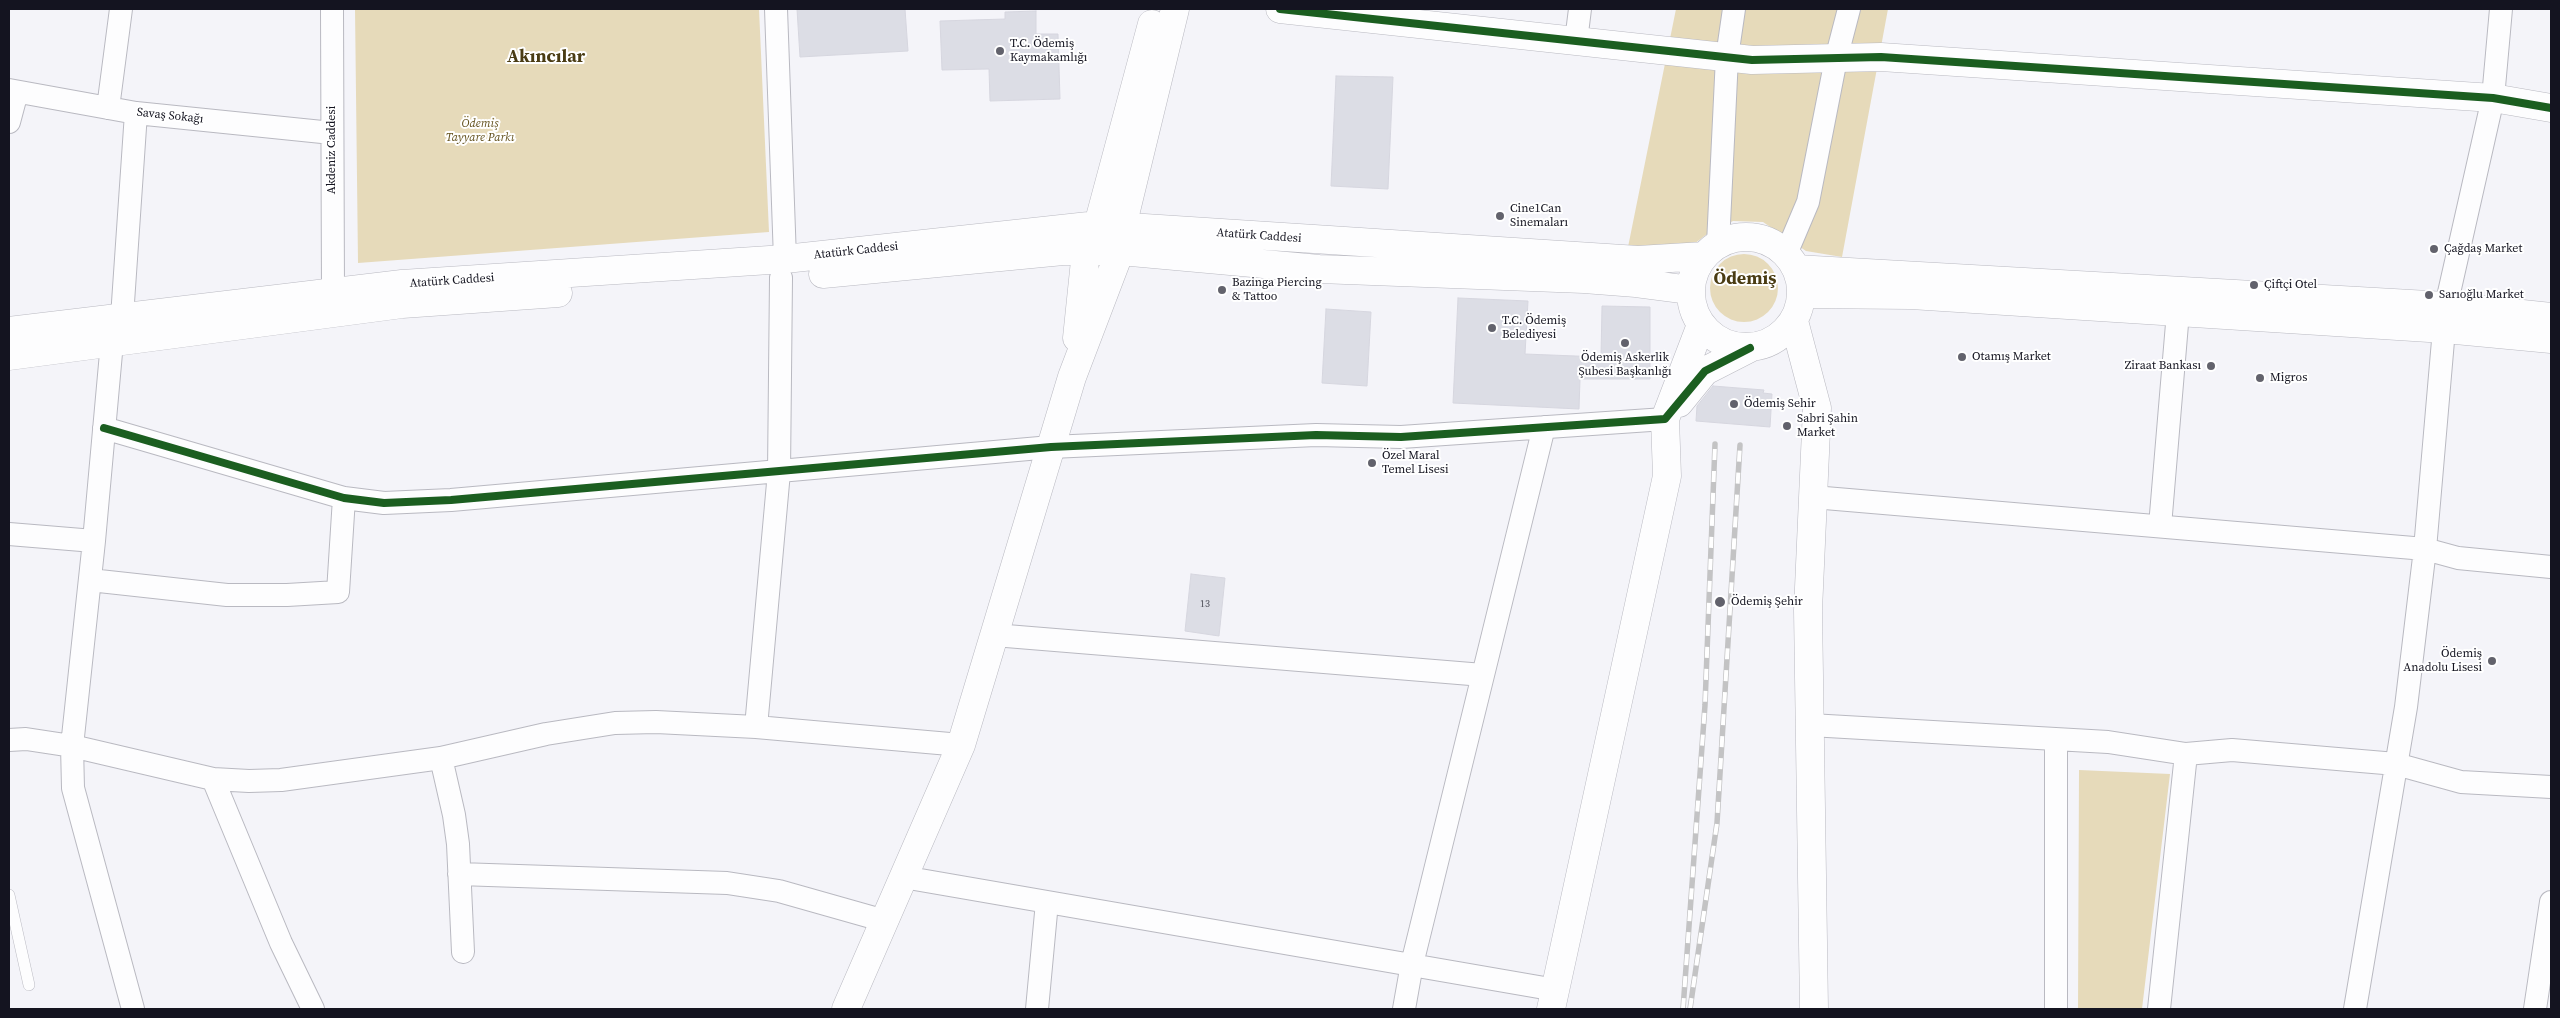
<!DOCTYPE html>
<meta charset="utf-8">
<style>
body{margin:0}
#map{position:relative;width:2560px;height:1018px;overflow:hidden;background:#f4f4f9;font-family:"Source Serif 4",serif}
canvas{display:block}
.frame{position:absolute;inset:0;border:10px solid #141420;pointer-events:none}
</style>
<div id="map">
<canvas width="2560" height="1018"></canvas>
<div class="frame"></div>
</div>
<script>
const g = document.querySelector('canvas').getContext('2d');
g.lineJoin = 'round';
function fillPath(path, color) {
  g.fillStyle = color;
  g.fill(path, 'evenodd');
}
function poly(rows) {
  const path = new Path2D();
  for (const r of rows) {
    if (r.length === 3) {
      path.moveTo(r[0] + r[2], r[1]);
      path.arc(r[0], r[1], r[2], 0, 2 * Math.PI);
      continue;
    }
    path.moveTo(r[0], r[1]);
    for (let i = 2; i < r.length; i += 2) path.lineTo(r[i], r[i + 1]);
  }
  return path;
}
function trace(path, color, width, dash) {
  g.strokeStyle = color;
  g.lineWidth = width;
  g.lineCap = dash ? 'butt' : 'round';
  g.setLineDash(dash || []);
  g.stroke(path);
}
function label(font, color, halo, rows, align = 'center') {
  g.font = font + ' "Source Serif 4",serif';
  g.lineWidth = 4;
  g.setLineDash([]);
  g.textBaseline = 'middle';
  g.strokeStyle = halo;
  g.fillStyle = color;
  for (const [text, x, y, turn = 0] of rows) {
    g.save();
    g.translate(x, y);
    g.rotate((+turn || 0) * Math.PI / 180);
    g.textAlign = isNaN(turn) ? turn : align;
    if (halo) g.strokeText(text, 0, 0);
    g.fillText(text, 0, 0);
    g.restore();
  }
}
const green = poly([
 [355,9,759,9,769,232,358,263],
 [1676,9,1888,9,1842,257,1806,251,1763,222,1733,221,1707,234,1685,251,1628,247],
 [1744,288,34],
 [2079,770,2170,774,2142,1009,2078,1009]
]);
const building = poly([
 [797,9,905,9,908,51,800,57,797,9],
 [1036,11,1036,34,1058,34,1060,99,990,101,989,69,942,70,940,21,1005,19,1005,12,1036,11],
 [1336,76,1393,77,1388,189,1331,186,1336,76],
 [1458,298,1528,301,1525,354,1601,357,1602,306,1650,307,1650,379,1580,379,1579,409,1453,403,1458,298],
 [1326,309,1371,312,1367,386,1322,383,1326,309],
 [1713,386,1764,390,1763,393,1772,394,1770,427,1696,421,1697,406,1713,386],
 [1191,574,1225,578,1219,636,1185,631,1191,574]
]);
const lane = poly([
 [9,895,29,985]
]);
const street = poly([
 [332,9,333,292],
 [776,9,785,259],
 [1576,41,1580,9],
 [9,90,136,113,332,133],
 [108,108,121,9],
 [9,122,17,92],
 [1718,244,1727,57,1734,9],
 [1786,254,1808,202,1836,59,1849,9],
 [104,428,344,498,384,503,451,500,1051,447,1316,435,1401,437,1665,419],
 [1813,497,2425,549,2458,558,2551,567],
 [2160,526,2178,312],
 [9,534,94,541],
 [90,580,227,595,287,595,338,592,344,498],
 [994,635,1483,675],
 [1810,725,2108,742,2186,754,2232,750,2396,764,2461,782,2551,787],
 [756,727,779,472,781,278],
 [9,740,26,739,72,746,213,779,249,781,281,780,441,758,546,734,615,723,656,722,756,727,961,745],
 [441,758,454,815,458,844,463,952],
 [213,779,281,943,313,1009],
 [459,874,727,883,779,891,885,921],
 [903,877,1556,990],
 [133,1009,73,788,72,746,94,541,112,342,122,317,136,113],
 [1037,1009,1047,902],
 [1404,1009,1412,964,1544,427],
 [2056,1009,2056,739],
 [2159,1009,2186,754],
 [2355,1009,2406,707,2425,549,2446,306,2493,98,2501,9],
 [2535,1009,2551,902]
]);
const secondary = poly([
 [1280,9,1752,60,1881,57,2493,98,2551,108],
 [1746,292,55],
 [1796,269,2446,306,2551,317],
 [823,274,1063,251,1120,251,1319,269,1584,279,1636,283,1690,290],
 [1801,294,1911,295,2445,329,2551,339],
 [1794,321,1817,408,1808,610,1814,1009],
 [9,331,402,284,785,259,1098,225,1638,260,1704,256],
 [1077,338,1086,251,1098,225,1152,24],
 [9,356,402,304,558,293],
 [1679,403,1705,371,1750,348],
 [846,1009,961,745,1072,377,1120,251,1122,227,1175,9],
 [1551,1009,1667,476,1665,419,1701,325]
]);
const rail = poly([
 [1683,1009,1705,705,1715,444],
 [1690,1009,1717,823,1740,445]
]);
const cycleway = poly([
 [1280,9,1752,60,1881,57,2493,98,2551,108],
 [104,428,344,498,384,503,451,500,1051,447,1316,435,1401,437,1665,419,1705,371,1750,348]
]);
const markers = [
 [1000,51,5,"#62626c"],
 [1500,216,5,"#62626c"],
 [2434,249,5,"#62626c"],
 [2254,285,5,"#62626c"],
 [1222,290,5,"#62626c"],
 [2429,295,5,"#62626c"],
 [1492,328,5,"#62626c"],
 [1625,343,5,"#62626c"],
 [1962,357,5,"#62626c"],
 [2211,366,5,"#62626c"],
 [2260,378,5,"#62626c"],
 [1734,404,5,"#62626c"],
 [1787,426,5,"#62626c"],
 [1372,463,5,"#62626c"],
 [1720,602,6,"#62626c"],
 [2492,661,5,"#62626c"]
];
const numberNames = [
 ["13",1205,604]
];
const poiNames = [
 ["T.C. Ödemiş",1010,44],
 ["Kaymakamlığı",1010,58],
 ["Cine1Can",1510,209],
 ["Sinemaları",1510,223],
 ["Çağdaş Market",2444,249],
 ["Bazinga Piercing",1232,283],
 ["& Tattoo",1232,297],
 ["Çiftçi Otel",2264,285],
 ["Sarıoğlu Market",2439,295],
 ["T.C. Ödemiş",1502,321],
 ["Belediyesi",1502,335],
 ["Otamış Market",1972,357],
 ["Ödemiş Askerlik",1625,358,"center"],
 ["Şubesi Başkanlığı",1625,372,"center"],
 ["Ziraat Bankası",2201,366,"right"],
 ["Migros",2270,378],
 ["Ödemiş Sehir",1744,404],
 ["Sabri Şahin",1797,419],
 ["Market",1797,433],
 ["Özel Maral",1382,456],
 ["Temel Lisesi",1382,470],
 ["Ödemiş Şehir",1731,602],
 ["Ödemiş",2482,654,"right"],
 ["Anadolu Lisesi",2482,668,"right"]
];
const streetNames = [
 ["Savaş Sokağı",170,116,6],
 ["Akdeniz Caddesi",332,150,-90],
 ["Atatürk Caddesi",1259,236,4],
 ["Atatürk Caddesi",856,251,-6],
 ["Atatürk Caddesi",452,281,-4]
];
const parkNames = [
 ["Ödemiş",480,124],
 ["Tayyare Parkı",480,138]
];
const districtNames = [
 ["Akıncılar",546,57],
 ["Ödemiş",1745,279]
];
fillPath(green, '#e6daba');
fillPath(building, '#dcdde5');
trace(building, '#d6d6df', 1);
trace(lane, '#b9b9c1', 12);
trace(street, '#b9b9c1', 24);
trace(secondary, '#b9b9c1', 29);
trace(lane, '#fdfdfe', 11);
trace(street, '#fdfdfe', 22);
trace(secondary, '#fdfdfe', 28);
trace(rail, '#c3c3c4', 5.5);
trace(rail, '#fff', 4, [11]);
trace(cycleway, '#1b5e20', 8);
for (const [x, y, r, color] of markers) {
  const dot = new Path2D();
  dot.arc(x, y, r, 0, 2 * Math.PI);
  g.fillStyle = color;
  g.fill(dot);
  trace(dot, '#fff', 2);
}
label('10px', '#494a54', null, numberNames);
label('12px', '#141420', '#fff', poiNames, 'left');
label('12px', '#141420', '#fff', streetNames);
label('italic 12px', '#63511d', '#fff', parkNames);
label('bold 18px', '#4a3c13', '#fff', districtNames);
</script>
